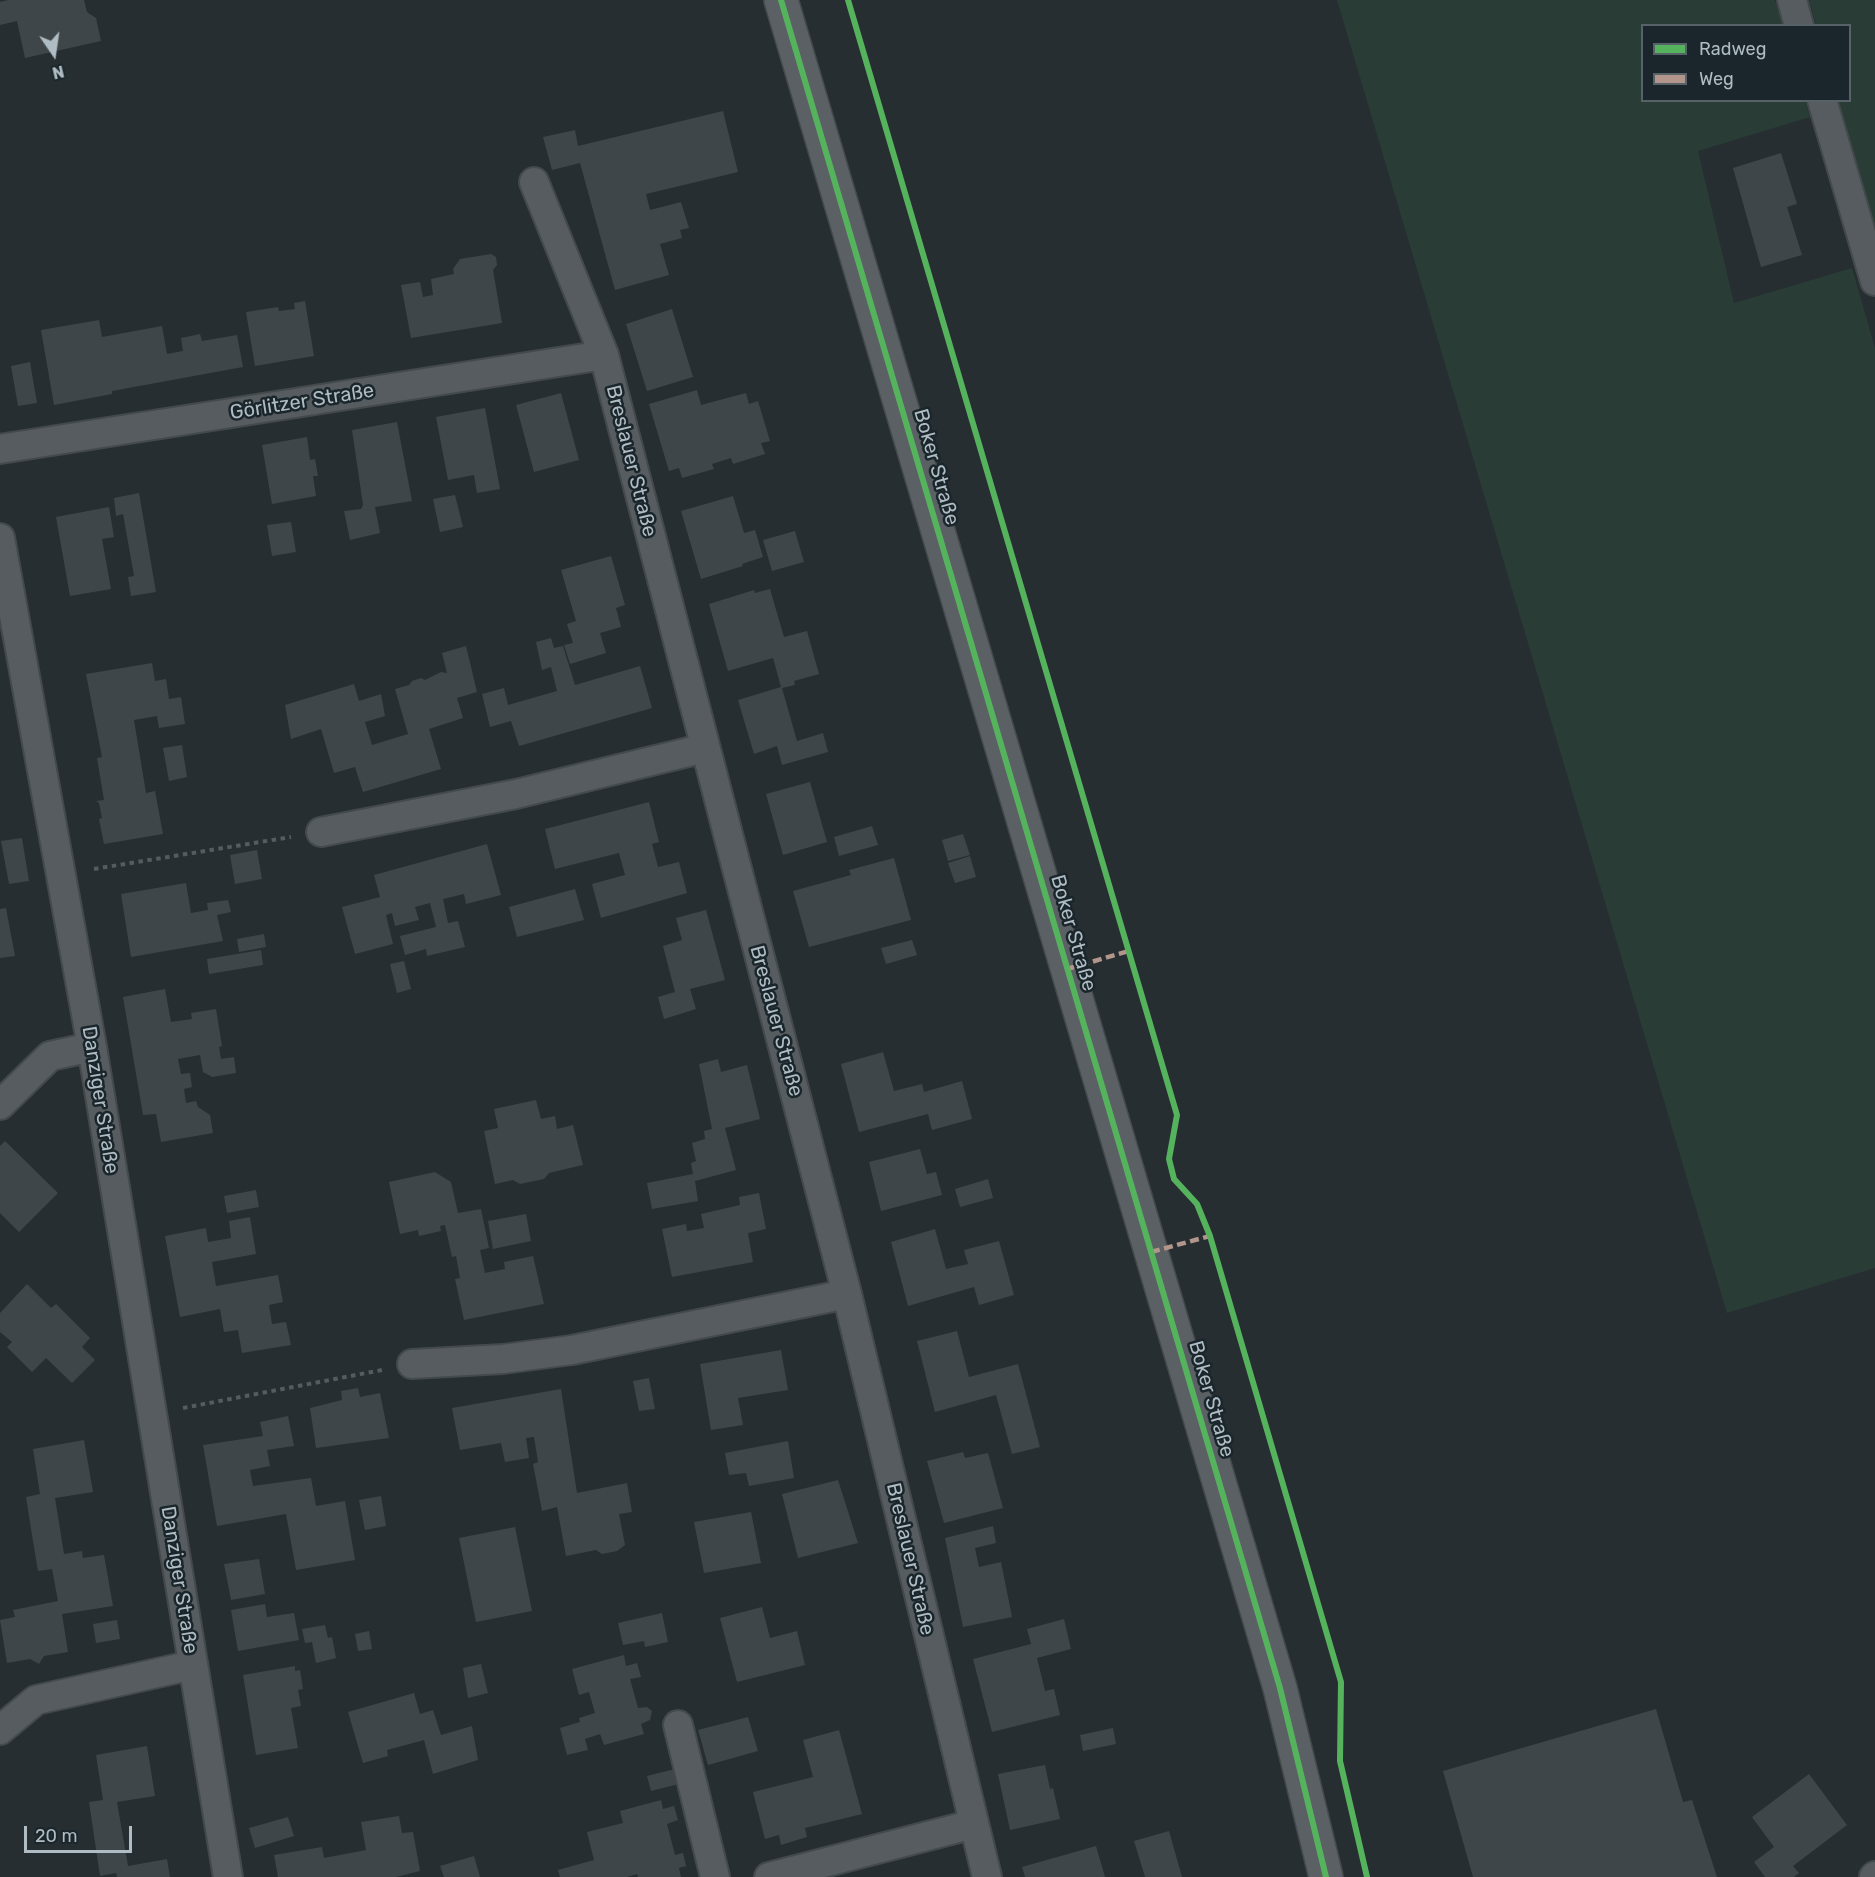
<!DOCTYPE html>
<meta charset="utf-8">
<style>
body{margin:0}
#map{position:relative;width:1875px;height:1877px;overflow:hidden;background:#262e31;font-family:Rubik,sans-serif}
canvas{display:block}
.legend{position:absolute;left:1641px;top:24px;width:210px;height:78px;box-sizing:border-box;background:#1a262b;border:2px solid #566268;margin:0;padding:8px 10px;list-style:none;font-size:18px;color:#afbcc3}
.legend li{display:flex;align-items:center;gap:12px;height:30px}
.legend b{width:30px;border:2px solid #566268}
.north{position:absolute;left:24px;top:24px;width:60px;height:60px;-webkit-text-stroke:4px #1a262b;paint-order:stroke;rotate:167deg;font-size:16px;font-weight:700;line-height:24px;text-align:center;color:#afbcc3}
.north::after{content:'';display:block;margin:auto;width:21px;height:27px;background:#afbcc3;clip-path:polygon(50% 0,100% 100%,50% 72%,0 100%)}
.scale{position:absolute;left:24px;top:1826px;width:108px;height:27px;box-sizing:border-box;border:3px solid #afbcc3;border-top:0;padding-left:8px;font-size:18px;line-height:21px;white-space:nowrap;color:#afbcc3;-webkit-text-stroke:4px #1a262b;paint-order:stroke}
</style>
<div id="map">
<canvas width="1875" height="1877"></canvas>
<ul class="legend">
<li><b style="height:8px;background:#56b35d"></b>Radweg</li>
<li><b style="height:8px;background:#b2968c"></b>Weg</li>
</ul>
<div class="north">N</div>
<div class="scale">20 m</div>
</div>
<script>
const g = document.querySelector('canvas').getContext('2d');
g.lineJoin = 'round';
function fillPath(path, color) {
  g.fillStyle = color;
  g.fill(path, 'evenodd');
}
function poly(rows) {
  const path = new Path2D();
  for (const r of rows) {
    path.moveTo(r[0], r[1]);
    for (let i = 2; i < r.length; i += 2) path.lineTo(r[i], r[i + 1]);
  }
  return path;
}
function trace(path, color, width, dash) {
  g.strokeStyle = color;
  g.lineWidth = width;
  g.lineCap = dash ? 'butt' : 'round';
  g.setLineDash(dash || []);
  g.stroke(path);
}
function label(font, color, halo, rows, align = 'center') {
  g.font = font + ' Rubik,sans-serif';
  g.lineWidth = 5;
  g.setLineDash([]);
  g.textBaseline = 'middle';
  g.strokeStyle = halo;
  g.fillStyle = color;
  for (const [text, x, y, turn = 0] of rows) {
    g.save();
    g.translate(x, y);
    g.rotate((+turn || 0) * Math.PI / 180);
    g.textAlign = isNaN(turn) ? turn : align;
    if (halo) g.strokeText(text, 0, 0);
    g.fillText(text, 0, 0);
    g.restore();
  }
}
const green = poly([
 [1337,0,1775,0,1783,25,1642,26,1642,100,1805,101,1810,117,1698,151,1734,303,1852,268,1875,348,1875,1268,1727,1313],
 [1809,0,1875,0,1875,226,1838,101,1850,100,1850,26,1816,25]
]);
const building = poly([
 [8,0,84,0,87,12,96,18,101,41,25,58,17,21,0,25,0,2],
 [723,111,738,172,646,194,650,210,681,202,689,228,680,230,682,238,660,244,669,275,615,290,580,163,552,170,543,137,575,130,578,146],
 [1781,153,1797,204,1787,207,1802,255,1761,267,1733,168],
 [491,254,496,257,497,265,493,270,502,323,411,338,401,285,420,282,423,297,433,295,431,279,454,274,453,269,460,259],
 [305,301,314,356,255,366,246,312,278,307,279,311,295,309,294,303],
 [672,309,693,377,647,391,626,324],
 [99,320,102,337,162,326,167,354,183,351,181,338,200,334,202,341,237,335,243,367,112,391,112,394,54,405,41,330],
 [30,362,37,403,18,406,11,366],
 [697,390,701,405,746,393,749,404,758,401,770,441,761,443,765,454,733,464,731,458,712,464,714,469,682,478,679,468,669,471,649,404],
 [561,393,579,460,534,472,516,405],
 [485,408,500,489,477,493,474,475,448,480,436,417],
 [397,422,412,501,375,507,380,533,350,540,344,511,361,509,363,505,352,430],
 [307,437,310,460,315,459,318,476,313,476,316,496,272,504,262,445],
 [139,493,156,592,131,596,128,577,134,576,123,514,116,516,114,498],
 [455,495,463,527,440,532,433,499],
 [733,496,744,533,755,530,763,557,742,564,743,566,701,579,681,511],
 [109,507,114,537,102,539,111,589,70,596,56,517],
 [291,522,296,552,272,556,267,525],
 [795,531,804,562,772,571,763,540],
 [611,556,625,605,616,608,621,627,600,633,606,653,570,664,564,645,573,643,567,624,576,621,561,570],
 [770,589,784,637,807,631,819,674,794,681,795,685,782,688,797,741,823,733,828,752,782,765,777,746,754,754,738,700,781,687,773,658,728,671,709,604,754,590,755,593],
 [551,638,554,648,563,646,575,685,640,666,652,708,519,746,511,721,490,727,482,694,504,688,508,705,557,691,551,667,542,670,536,642],
 [466,646,477,692,457,698,463,718,429,729,441,769,363,792,355,767,334,773,321,729,291,739,285,705,354,684,359,701,381,694,385,716,365,722,372,745,408,734,395,689,409,685,412,681,421,678,425,680,441,672,447,673,442,653],
 [152,663,155,681,166,679,169,699,181,697,185,724,159,728,157,716,134,720,146,793,155,791,163,834,104,844,99,819,102,818,99,803,96,801,104,800,97,758,102,757,86,674],
 [182,745,187,777,169,781,163,748],
 [810,782,827,842,783,855,766,794],
 [649,802,659,842,652,844,658,867,679,862,687,893,601,918,592,884,625,875,619,853,555,869,545,829],
 [872,826,878,845,839,856,834,837],
 [963,834,970,855,948,861,942,840],
 [22,838,29,881,9,884,1,841],
 [487,844,501,895,466,904,464,894,443,899,448,923,458,921,465,947,427,956,426,949,405,955,400,936,436,927,430,903,415,907,419,920,395,926,392,913,386,915,393,944,355,954,342,907,380,897,374,875],
 [257,850,262,879,235,884,230,855],
 [970,856,976,877,955,883,948,863],
 [894,858,911,920,809,947,793,891,851,875,849,870],
 [186,883,191,913,208,910,207,903,228,900,231,912,217,915,223,941,131,957,121,894],
 [575,889,584,920,517,937,509,907],
 [6,908,15,956,0,958,0,909],
 [706,910,725,980,690,989,696,1009,664,1019,658,997,675,992,663,946,682,940,676,918],
 [264,934,266,947,239,952,237,939],
 [912,940,917,955,886,964,881,948],
 [261,950,263,965,209,974,207,959],
 [404,961,411,989,397,993,390,964],
 [165,989,171,1022,192,1019,191,1013,216,1009,222,1046,219,1047,221,1059,234,1057,236,1073,212,1077,203,1072,200,1055,178,1059,181,1074,190,1073,192,1087,184,1089,186,1103,196,1101,198,1107,210,1115,213,1133,161,1142,156,1114,143,1115,123,997],
 [883,1052,894,1091,922,1084,924,1092,962,1081,972,1119,932,1130,928,1114,859,1132,841,1064],
 [718,1059,721,1072,747,1065,760,1119,725,1128,736,1170,695,1181,698,1201,652,1209,647,1183,693,1174,691,1163,696,1161,692,1143,705,1139,704,1131,712,1129,699,1064],
 [536,1100,541,1119,555,1116,557,1129,573,1125,583,1165,549,1173,544,1179,520,1184,513,1180,495,1184,484,1131,498,1128,494,1109],
 [5,1141,58,1193,19,1232,0,1213,0,1146],
 [920,1149,927,1174,936,1172,942,1195,881,1211,869,1162],
 [435,1172,451,1182,458,1213,481,1209,489,1248,480,1250,485,1273,505,1269,504,1262,533,1256,544,1304,464,1320,455,1279,460,1278,456,1256,452,1257,445,1225,440,1226,441,1231,419,1236,418,1230,400,1234,389,1182],
 [988,1179,993,1198,960,1207,955,1189],
 [256,1190,259,1207,227,1213,224,1196],
 [759,1193,766,1229,748,1233,753,1262,672,1277,662,1229,686,1224,687,1231,704,1228,701,1214,740,1205,739,1197],
 [526,1214,531,1241,493,1249,488,1221],
 [250,1217,256,1254,212,1262,216,1286,278,1275,283,1302,269,1305,272,1324,286,1322,291,1345,242,1353,238,1330,224,1332,220,1309,180,1317,165,1236,206,1228,208,1242,231,1238,229,1221],
 [935,1229,946,1269,968,1264,964,1250,999,1241,1014,1295,979,1305,974,1287,908,1306,891,1242],
 [27,1284,51,1308,56,1304,90,1338,82,1347,95,1360,72,1383,46,1358,32,1372,7,1347,12,1342,0,1332,0,1313],
 [957,1331,969,1377,1018,1364,1040,1447,1012,1454,996,1395,935,1412,917,1341],
 [781,1350,788,1390,738,1398,743,1425,711,1430,700,1364],
 [649,1378,655,1409,639,1411,633,1381],
 [358,1388,360,1397,380,1393,389,1438,316,1448,310,1408,342,1400,341,1391],
 [561,1389,577,1493,627,1483,632,1512,619,1514,625,1545,617,1551,602,1554,596,1550,566,1556,557,1507,542,1511,533,1464,538,1462,534,1437,526,1438,529,1458,505,1462,501,1443,460,1450,452,1408],
 [288,1416,294,1446,267,1450,270,1466,250,1470,253,1486,311,1478,316,1506,345,1501,355,1560,296,1570,286,1514,217,1526,203,1445,263,1436,260,1422],
 [84,1440,93,1492,55,1498,64,1554,82,1551,83,1558,104,1555,113,1606,62,1614,68,1652,44,1656,39,1664,30,1659,7,1663,0,1620,15,1617,13,1610,58,1601,52,1569,38,1571,32,1535,26,1497,40,1494,33,1449],
 [788,1441,794,1478,749,1486,746,1473,729,1475,725,1453],
 [963,1452,965,1458,988,1453,1003,1508,944,1523,927,1461],
 [838,1480,858,1543,798,1558,782,1494],
 [381,1496,386,1526,365,1530,359,1500],
 [751,1512,761,1563,704,1573,694,1522],
 [993,1526,996,1543,975,1548,979,1567,1001,1562,1012,1617,963,1627,945,1538],
 [515,1527,532,1611,476,1622,459,1538],
 [259,1559,265,1594,231,1600,224,1564],
 [265,1604,267,1617,294,1613,299,1640,238,1651,231,1610],
 [762,1607,770,1638,797,1631,805,1665,737,1682,720,1618],
 [662,1613,668,1642,645,1647,644,1641,623,1645,618,1623],
 [1064,1619,1071,1649,1037,1658,1045,1691,1054,1689,1060,1715,992,1732,973,1659,1031,1644,1027,1629],
 [117,1620,120,1639,96,1643,93,1624],
 [325,1625,328,1638,332,1637,336,1658,316,1663,312,1642,305,1643,302,1629],
 [369,1631,372,1649,358,1651,355,1634],
 [624,1655,626,1666,637,1663,641,1677,630,1679,638,1708,647,1707,652,1711,650,1720,641,1724,644,1734,604,1745,600,1734,585,1739,588,1750,567,1755,560,1728,580,1722,579,1718,595,1713,589,1692,579,1695,572,1669],
 [481,1664,488,1693,468,1698,463,1668],
 [295,1666,295,1671,300,1670,303,1689,298,1690,301,1706,291,1708,298,1748,256,1755,243,1675],
 [414,1693,420,1714,433,1710,441,1735,472,1726,478,1760,433,1774,424,1740,387,1750,388,1756,363,1763,348,1712],
 [1656,1709,1683,1802,1692,1800,1717,1877,1473,1877,1443,1771],
 [748,1717,758,1751,708,1765,698,1730],
 [1113,1728,1116,1744,1083,1751,1080,1735],
 [839,1730,862,1814,805,1828,807,1837,781,1845,779,1835,765,1839,753,1792,813,1777,803,1740],
 [147,1746,155,1796,117,1802,128,1866,167,1859,170,1877,117,1877,116,1873,100,1876,89,1802,103,1800,96,1755],
 [1045,1765,1050,1789,1053,1788,1060,1819,1010,1830,998,1774],
 [675,1769,679,1784,651,1791,647,1776],
 [1809,1774,1847,1825,1793,1866,1799,1873,1794,1877,1765,1877,1754,1862,1774,1847,1752,1817],
 [661,1800,663,1809,674,1806,678,1820,667,1824,675,1855,683,1853,686,1866,679,1868,681,1877,638,1877,637,1874,627,1877,560,1877,558,1870,594,1860,587,1832,623,1823,620,1811],
 [399,1816,402,1833,413,1832,420,1871,396,1877,278,1877,274,1855,322,1847,324,1858,366,1850,361,1822],
 [288,1817,294,1836,255,1848,249,1828],
 [1169,1831,1182,1877,1145,1877,1134,1841],
 [1096,1846,1105,1877,1025,1877,1022,1867],
 [474,1856,480,1877,444,1877,440,1866]
]);
const path = poly([
 [94,869,291,837],
 [183,1408,382,1370]
]);
const street = poly([
 [1792,0,1799,26],
 [1822,100,1875,281],
 [534,182,604,355,847,1294,987,1877],
 [0,449,604,355],
 [0,538,92,1047,228,1877],
 [321,832,516,794,705,748],
 [0,1105,50,1056,92,1047],
 [412,1364,503,1359,572,1350,847,1294],
 [678,1725,715,1877],
 [0,1730,36,1700,193,1665],
 [769,1877,974,1824],
 [1874,1877,1875,1876]
]);
const secondary = poly([
 [781,0,1280,1688,1326,1877]
]);
const quiet = poly([
 [1067,969,1129,951],
 [1151,1252,1210,1236]
]);
const cycleway = poly([
 [781,0,1280,1688,1326,1877],
 [848,0,1177,1115,1169,1159,1174,1179,1197,1204,1210,1236,1341,1682,1340,1761,1367,1877]
]);
const streetNames = [
 ["Görlitzer Straße",302,402,-9],
 ["Breslauer Straße",631,461,76],
 ["Boker Straße",936,467,74],
 ["Boker Straße",1073,933,74],
 ["Breslauer Straße",776,1021,75],
 ["Danziger Straße",100,1100,81],
 ["Boker Straße",1211,1399,74],
 ["Breslauer Straße",910,1559,77],
 ["Danziger Straße",179,1580,81]
];
fillPath(green, '#293c36');
fillPath(building, '#3f4649');
trace(street, '#44494c', 32);
trace(secondary, '#44494c', 36);
trace(path, '#555b5e', 4, [4.5, 4.5]);
trace(street, '#565c5f', 28);
trace(secondary, '#5a6064', 33);
trace(quiet, '#b2968c', 4.5, [9, 4.5]);
trace(cycleway, '#56b35d', 6);
label('20px', '#afbcc3', '#1a262b', streetNames);
</script>
